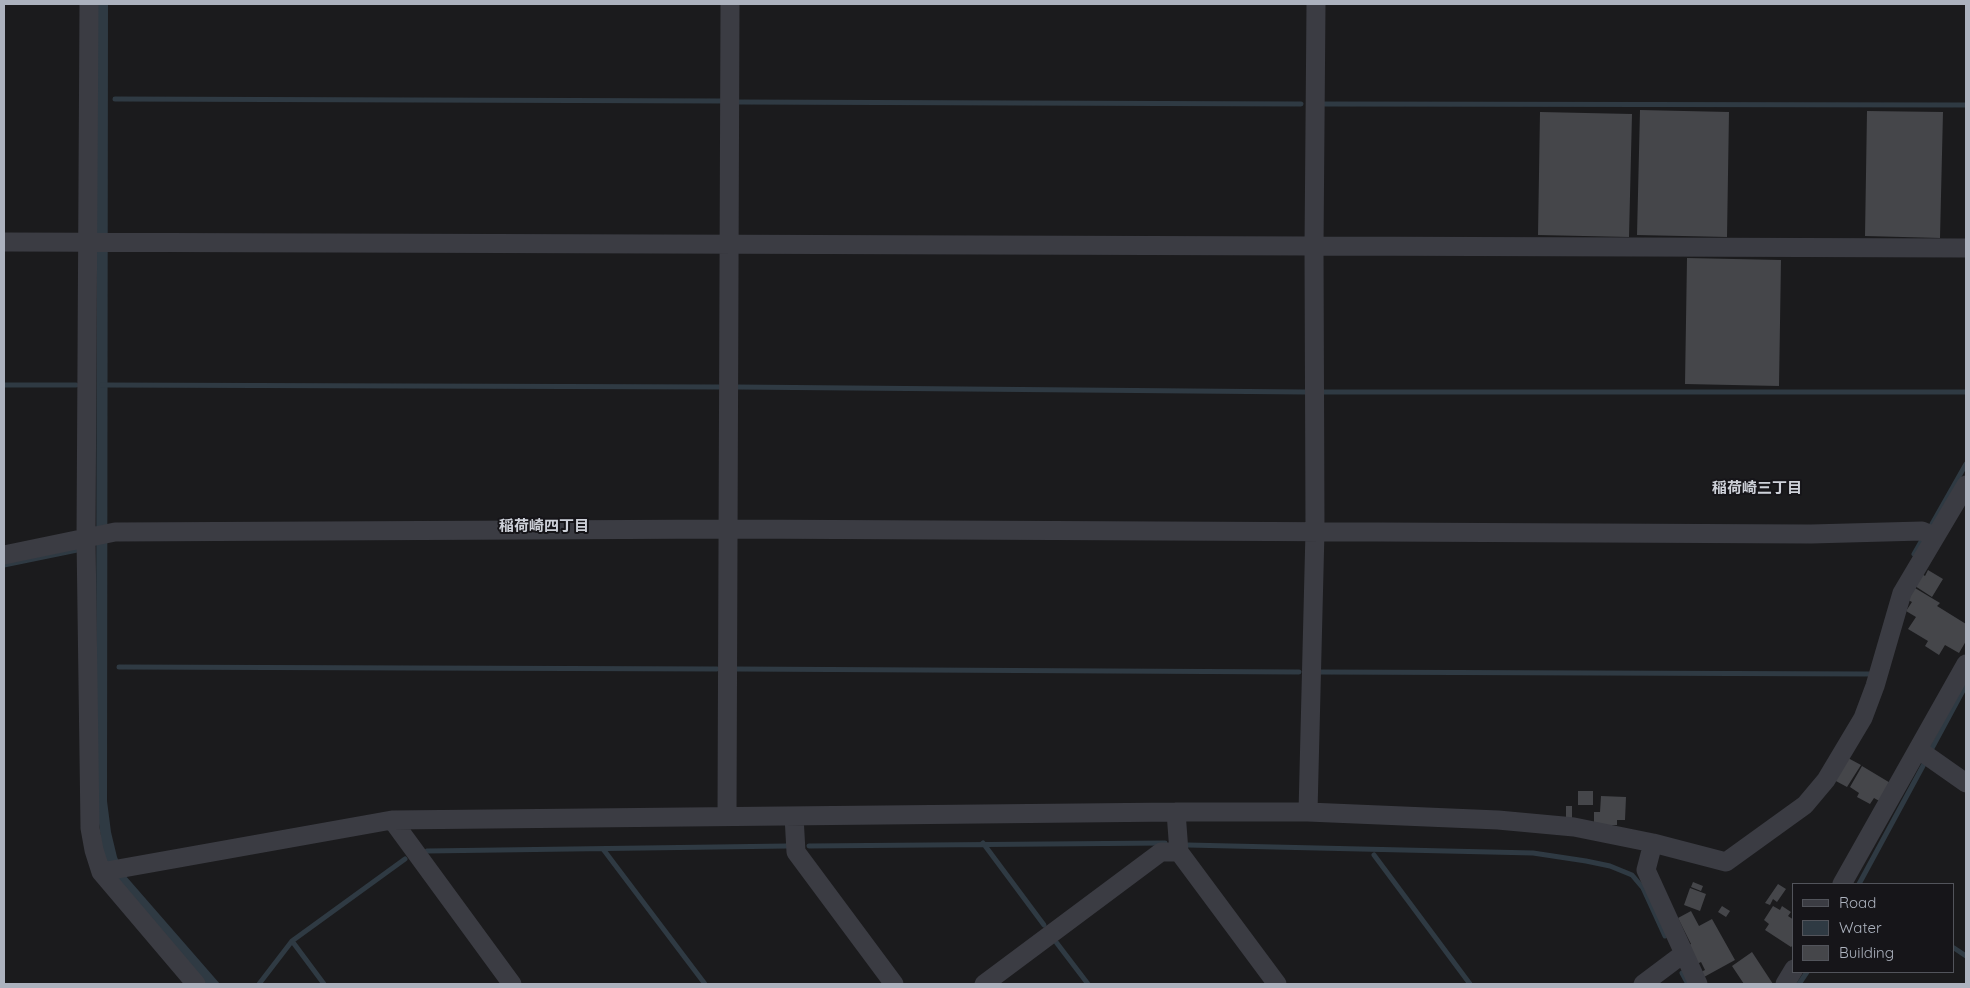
<!DOCTYPE html>
<meta charset="utf-8">
<style>
body{margin:0}
#map{position:relative;width:1970px;height:988px;overflow:hidden;background:#1b1b1d;font-family:Quicksand,sans-serif}
canvas{display:block}
.frame{position:absolute;inset:0;border:5px solid #acb2be;pointer-events:none}
.legend{position:absolute;left:1792px;top:883px;width:162px;height:90px;box-sizing:border-box;background:#161519;border:1px solid #52545b;margin:0;padding:6px 9px;list-style:none;font-size:15px;color:#acb2be}
.legend li{display:flex;align-items:center;gap:10px;height:25px}
.legend b{width:25px;border:1px solid #52545b}
</style>
<div id="map">
<canvas width="1970" height="988"></canvas>
<div class="frame"></div>
<ul class="legend">
<li><b style="height:6px;background:#3b3c43"></b>Road</li>
<li><b style="height:14px;background:#2f3a43"></b>Water</li>
<li><b style="height:14px;background:#45464a"></b>Building</li>
</ul>
</div>
<script>
const g = document.querySelector('canvas').getContext('2d');
g.lineJoin = 'round';
function fillPath(path, color) {
  g.fillStyle = color;
  g.fill(path, 'evenodd');
}
function poly(rows) {
  const path = new Path2D();
  for (const r of rows) {
    path.moveTo(r[0], r[1]);
    for (let i = 2; i < r.length; i += 2) path.lineTo(r[i], r[i + 1]);
  }
  return path;
}
function trace(path, color, width, dash) {
  g.strokeStyle = color;
  g.lineWidth = width;
  g.lineCap = dash ? 'butt' : 'round';
  g.setLineDash(dash || []);
  g.stroke(path);
}
function label(font, color, halo, rows, align = 'center') {
  g.font = font + ' Quicksand,"Noto Sans JP",sans-serif';
  g.lineWidth = 4;
  g.setLineDash([]);
  g.textBaseline = 'middle';
  g.strokeStyle = halo;
  g.fillStyle = color;
  for (const [text, x, y, turn = 0] of rows) {
    g.save();
    g.translate(x, y);
    g.rotate((+turn || 0) * Math.PI / 180);
    g.textAlign = isNaN(turn) ? turn : align;
    if (halo) g.strokeText(text, 0, 0);
    g.fillText(text, 0, 0);
    g.restore();
  }
}
const water = poly([
 [97,4,108,4,107,801,111,832,117,857,125,875,220,984,206,984,112,877,103,856,96,799]
]);
const stream = poly([
 [115,99,724,101],
 [738,102,1301,104],
 [1323,104,1966,105],
 [4,385,76,385],
 [102,385,719,387],
 [737,387,1305,392],
 [1320,392,1966,392],
 [1932,524,1966,464],
 [1914,554,1922,540],
 [4,565,82,549],
 [119,667,717,669],
 [736,669,1299,672],
 [1318,672,1870,674],
 [1931,750,1966,685],
 [983,843,1044,925],
 [1188,845,1533,853,1586,861,1610,866,1632,875,1643,888,1665,936],
 [809,846,1165,843],
 [603,849,705,984],
 [427,851,787,846],
 [1374,855,1470,984],
 [1859,884,1924,764],
 [292,941,324,984],
 [1056,942,1088,984],
 [1954,948,1966,956],
 [1682,973,1688,984],
 [259,984,292,941,405,859],
 [1799,984,1807,972]
]);
const building = poly([
 [1640,110,1729,112,1727,237,1637,235],
 [1867,111,1943,112,1940,238,1865,236],
 [1540,112,1632,114,1629,237,1538,235],
 [1687,258,1781,260,1779,386,1685,384],
 [1928,570,1943,579,1932,597,1915,586,1922,574,1925,576],
 [1915,588,1940,603,1937,606,1966,624,1966,641,1959,653,1945,645,1939,655,1925,646,1928,641,1908,629,1916,617,1906,611,1912,602,1908,600],
 [1848,758,1861,765,1847,787,1834,780],
 [1862,766,1892,784,1881,802,1874,798,1870,804,1857,797,1859,793,1850,787],
 [1578,791,1593,791,1593,805,1578,805],
 [1601,796,1626,797,1625,820,1617,820,1617,825,1594,825,1594,812,1600,812],
 [1566,806,1572,806,1572,818,1566,818],
 [1693,882,1703,886,1701,891,1691,887],
 [1778,884,1786,889,1777,902,1773,899,1770,905,1765,903],
 [1690,888,1706,894,1700,911,1684,905],
 [1722,906,1730,911,1726,917,1718,912],
 [1773,906,1780,910,1782,906,1791,912,1788,916,1794,920,1794,944,1791,947,1765,930,1769,924,1764,920],
 [1691,911,1699,926,1712,919,1735,960,1704,977,1701,972,1705,970,1701,962,1697,964,1687,946,1691,944,1678,918],
 [1752,952,1773,984,1744,984,1732,966]
]);
const street = poly([
 [89,4,86,538,90,828,94,850,101,872,196,984],
 [4,242,1966,248],
 [4,555,115,532,728,529,1811,534,1922,531,1934,536],
 [1919,750,1966,783],
 [1176,812,1179,852,1277,984],
 [1308,812,1315,531,1314,247,1316,4],
 [727,816,730,4],
 [794,816,796,852,894,984],
 [392,820,512,984],
 [1653,843,1646,870,1698,984],
 [101,872,392,820,1176,812,1308,812,1498,820,1574,827,1653,843,1726,862,1805,805,1826,780,1863,718,1875,686,1902,593,1966,485],
 [1842,884,1966,664],
 [984,984,1161,852,1179,852],
 [1643,984,1683,954],
 [1785,984,1794,969]
]);
const neighbourhoodNames = [
 ["稲荷崎三丁目",1757,488],
 ["稲荷崎四丁目",544,526]
];
fillPath(water, '#2f3a43');
trace(stream, '#2f3a43', 5);
fillPath(building, '#45464a');
trace(street, '#3b3c43', 19);
label('bold 15px', '#ced1d9', '#161519', neighbourhoodNames);
</script>
